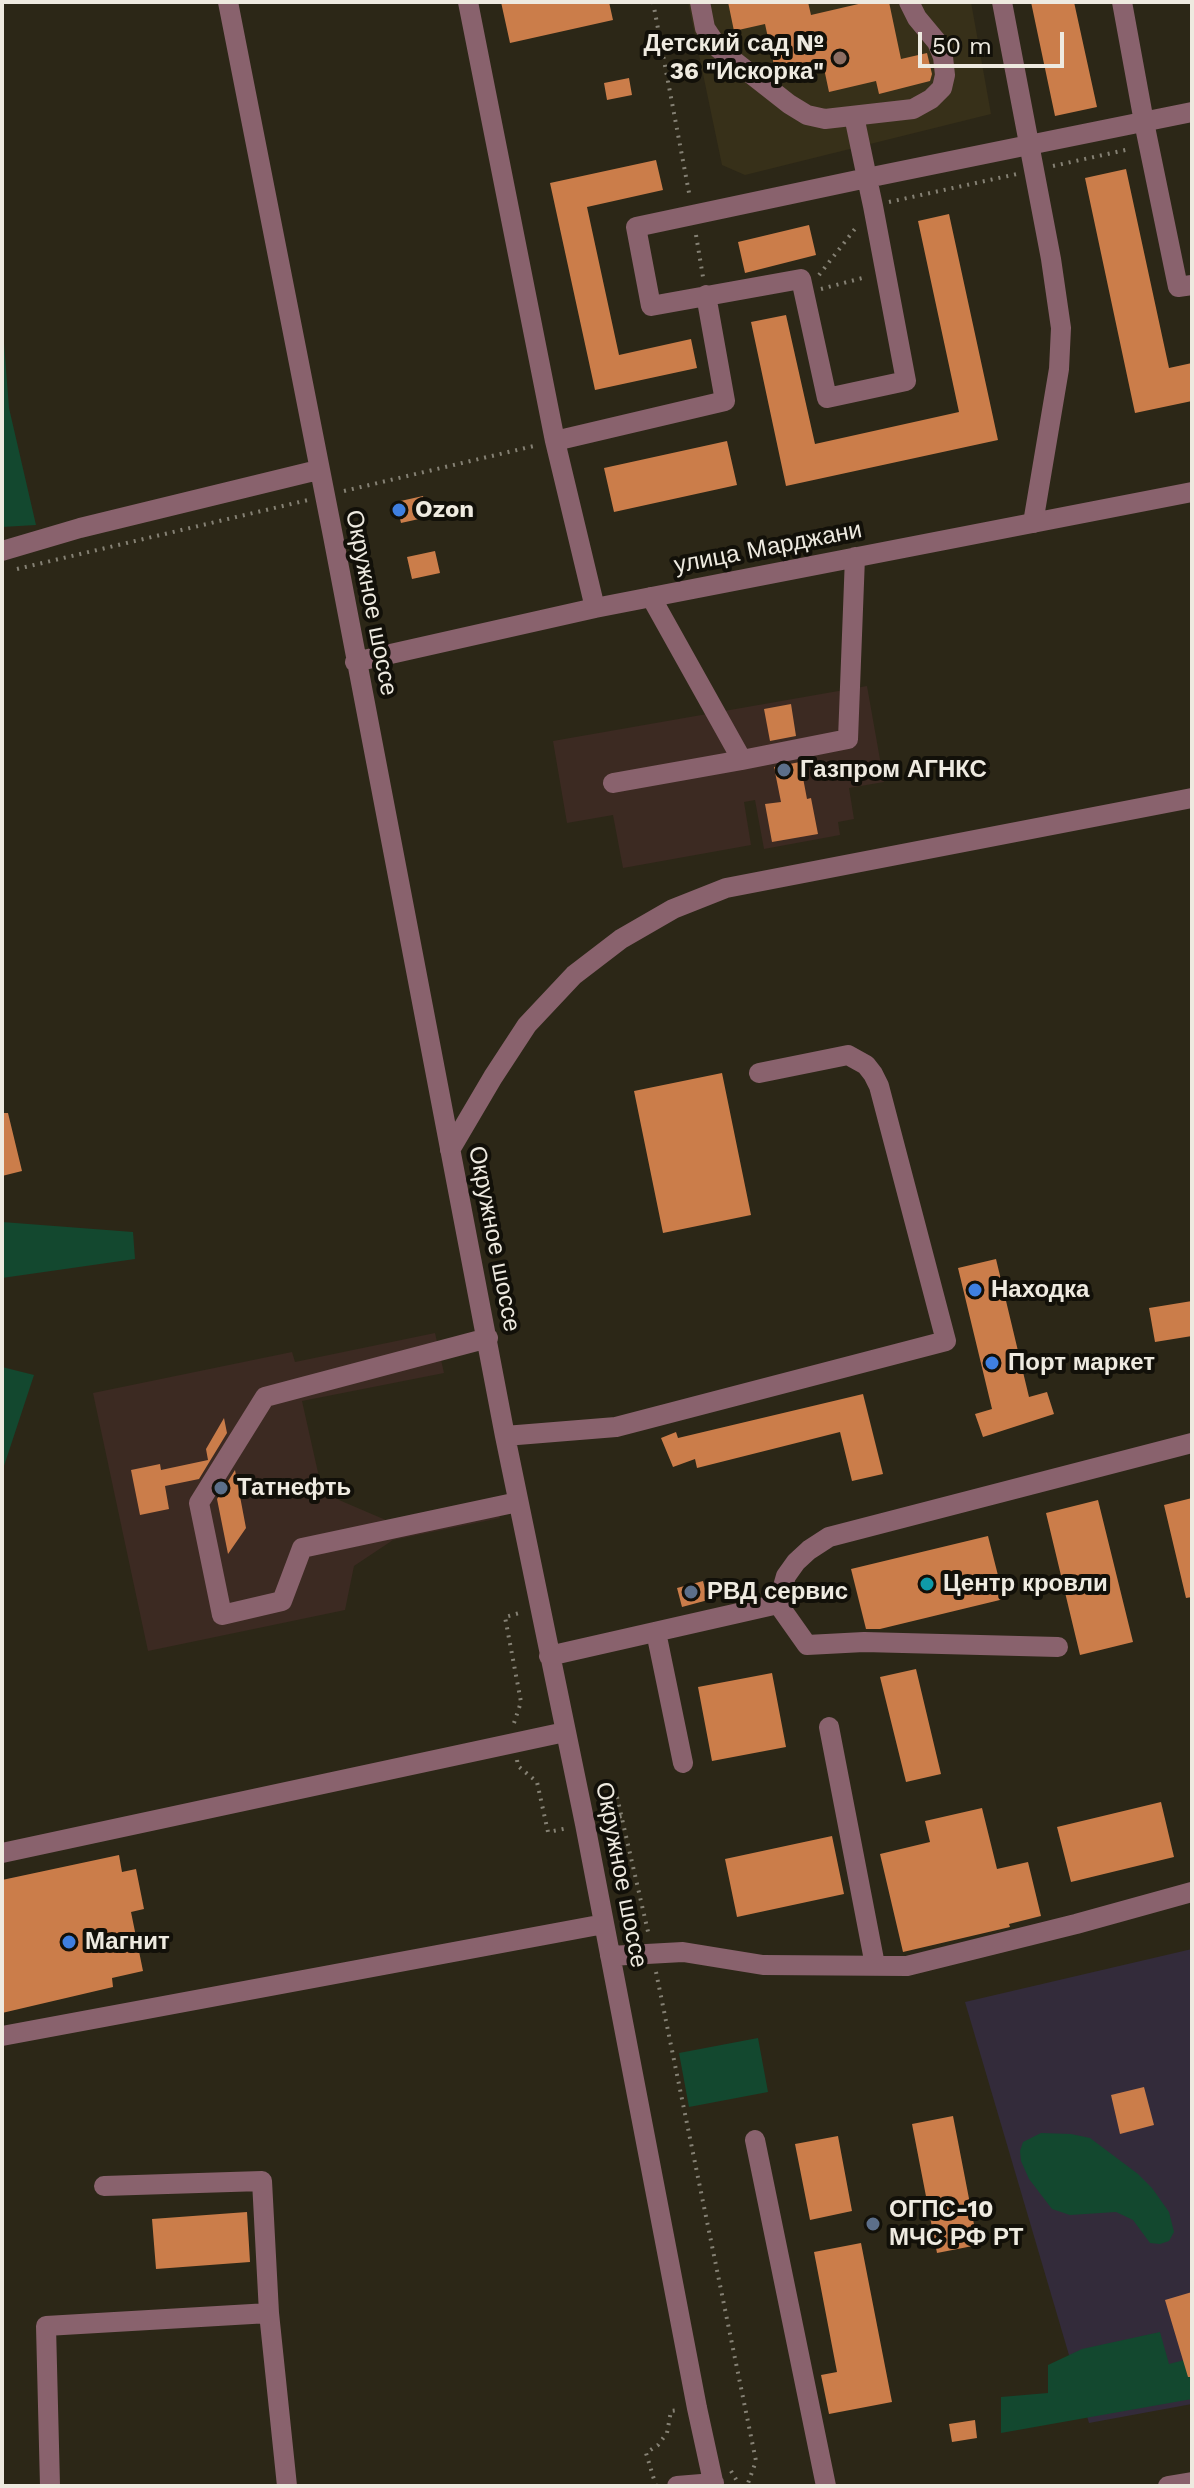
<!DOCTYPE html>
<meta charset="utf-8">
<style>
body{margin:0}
#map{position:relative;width:1194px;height:2488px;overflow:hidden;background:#2c2717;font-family:"Work Sans",sans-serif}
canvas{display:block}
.frame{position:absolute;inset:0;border:4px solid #eeeae0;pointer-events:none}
.scale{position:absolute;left:918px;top:32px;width:146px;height:36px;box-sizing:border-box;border:4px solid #eeeae0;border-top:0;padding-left:10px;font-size:24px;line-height:28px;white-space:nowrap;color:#eeeae0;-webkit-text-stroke:6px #121009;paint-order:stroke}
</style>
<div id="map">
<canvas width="1194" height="2488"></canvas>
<div class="frame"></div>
<div class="scale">50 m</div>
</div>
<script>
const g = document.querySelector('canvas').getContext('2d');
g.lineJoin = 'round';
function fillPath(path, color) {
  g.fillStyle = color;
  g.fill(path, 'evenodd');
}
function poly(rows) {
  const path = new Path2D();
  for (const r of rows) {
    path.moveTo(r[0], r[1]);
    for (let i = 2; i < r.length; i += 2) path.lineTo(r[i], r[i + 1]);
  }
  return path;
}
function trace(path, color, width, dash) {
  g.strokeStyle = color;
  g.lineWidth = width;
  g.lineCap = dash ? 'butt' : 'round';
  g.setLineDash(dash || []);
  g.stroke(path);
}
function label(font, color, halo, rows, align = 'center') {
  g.font = font + ' "Work Sans",sans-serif';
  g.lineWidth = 8;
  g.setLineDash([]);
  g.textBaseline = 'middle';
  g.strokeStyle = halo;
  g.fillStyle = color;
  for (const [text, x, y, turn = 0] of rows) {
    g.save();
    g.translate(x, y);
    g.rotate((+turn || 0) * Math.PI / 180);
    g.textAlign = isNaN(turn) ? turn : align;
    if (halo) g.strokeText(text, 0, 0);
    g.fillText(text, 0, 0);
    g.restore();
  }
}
const commercial = poly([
 [867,686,884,782,849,788,854,819,838,822,840,835,764,849,755,800,744,802,751,845,623,868,613,815,567,823,553,741],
 [435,1333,444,1373,302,1401,319,1477,339,1500,388,1521,496,1499,500,1518,393,1540,354,1566,345,1610,148,1651,93,1393,292,1352,295,1362]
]);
const industrial = poly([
 [1192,1949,1192,2404,1089,2423,965,2002]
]);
const built = poly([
 [688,2,971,2,991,114,745,175,722,165]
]);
const green = poly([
 [2,317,9,408,36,525,2,527],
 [2,1222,133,1232,135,1259,2,1278],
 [2,1367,34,1375,2,1472],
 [758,2038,768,2092,689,2107,679,2053],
 [1041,2133,1071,2134,1090,2138,1138,2174,1152,2188,1169,2212,1174,2232,1169,2241,1160,2244,1150,2243,1133,2220,1116,2212,1070,2215,1052,2209,1029,2179,1021,2161,1020,2151,1023,2142],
 [1160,2332,1169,2364,1192,2358,1192,2399,1001,2433,1001,2397,1048,2393,1048,2365,1082,2349]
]);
const building = poly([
 [501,2,609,2,613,20,510,43],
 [728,2,808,2,811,15,867,2,889,2,901,59,927,53,932,74,930,81,879,94,876,81,829,92,822,59,775,70,765,24,734,31],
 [1031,2,1074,2,1097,107,1055,116],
 [629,78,632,95,607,100,604,83],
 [656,160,663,190,587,207,619,355,691,339,697,368,595,390,550,183],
 [1126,169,1169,368,1192,363,1192,401,1135,413,1085,178],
 [949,214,998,440,786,486,751,322,786,315,815,444,959,412,918,221],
 [809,225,816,255,745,273,738,242],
 [727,441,737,485,614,512,604,468],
 [423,496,428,517,401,523,396,502],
 [435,551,440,573,412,579,407,557],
 [791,704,796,736,770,741,764,709],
 [800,762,807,799,811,798,818,834,772,842,765,804,781,802,774,767],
 [722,1073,751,1215,663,1233,634,1091],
 [2,1113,8,1113,22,1171,2,1176],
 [996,1259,1029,1397,1047,1392,1054,1414,983,1437,975,1414,992,1409,958,1268],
 [1192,1301,1192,1336,1155,1342,1149,1308],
 [863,1394,883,1474,852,1481,840,1432,697,1468,695,1459,673,1467,661,1438,676,1432,678,1438],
 [224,1418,227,1433,199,1479,165,1486,169,1509,140,1515,131,1470,160,1464,161,1470,208,1460,206,1449],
 [235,1470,246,1528,228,1554,217,1499],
 [1192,1498,1192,1597,1186,1598,1164,1505],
 [1098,1500,1133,1642,1080,1655,1046,1513],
 [988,1536,1004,1599,880,1629,866,1629,851,1569],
 [703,1581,708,1600,682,1607,677,1588],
 [916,1669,941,1774,906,1782,880,1677],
 [772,1673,786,1747,712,1761,698,1687],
 [1161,1802,1174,1857,1071,1882,1057,1827],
 [982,1808,997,1869,1028,1862,1041,1916,1009,1924,1010,1927,903,1952,880,1854,930,1842,925,1821],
 [832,1836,844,1894,737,1917,725,1859],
 [119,1855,122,1872,136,1869,144,1909,131,1912,143,1971,112,1978,113,1987,2,2013,2,1880],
 [1144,2087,1154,2125,1120,2134,1111,2095],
 [953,2116,978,2245,937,2253,912,2124],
 [838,2136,852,2211,810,2220,795,2144],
 [247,2212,250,2262,156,2269,152,2219],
 [861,2243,892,2402,829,2414,821,2375,837,2372,814,2252],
 [1192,2292,1192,2377,1188,2377,1165,2300],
 [975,2420,977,2438,952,2442,949,2424]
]);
const path = poly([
 [653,2,690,198],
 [1053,166,1130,149],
 [889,202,1017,174],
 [696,235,703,277],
 [819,275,858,225],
 [821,289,866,277],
 [344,491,538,445],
 [17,569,308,500],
 [514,1723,521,1702,505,1617,523,1612],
 [517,1760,518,1766,537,1782,548,1832,568,1828],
 [617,1797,649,1936],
 [604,1820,622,1816],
 [656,1972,756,2461,747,2486],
 [731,2471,740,2486],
 [656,2486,646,2453,658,2445,667,2433,671,2411,679,2410]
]);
const minor = poly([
 [228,2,333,536,505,1436,585,1824,697,2408,714,2486],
 [468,2,555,441],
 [700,2,705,28,719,49,789,104,807,115,825,119,913,109,931,99,942,88,945,75,943,57,937,42,917,18,909,2],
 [1002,2,1051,259,1061,328,1059,369,1033,523],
 [1122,2,1144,122,1178,287,1192,285],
 [854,116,867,178,873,206,906,381,827,398,801,279,651,306,636,227,867,178,1029,145,1192,112],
 [2,551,80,528,318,470],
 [651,597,742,760,848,739,855,557],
 [595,608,555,441,725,401,706,295],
 [355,662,595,608,1192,492],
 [613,783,742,760],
 [450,1150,493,1077,527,1025,574,975,621,939,673,909,726,888,1192,798],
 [488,1338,265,1397,199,1503,222,1615,282,1601,302,1548,518,1502],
 [505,1436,616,1427,946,1341,879,1086,873,1074,866,1065,848,1055,759,1073],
 [778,1604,807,1645,864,1642,1058,1647],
 [656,1632,683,1763],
 [549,1656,778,1604,786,1576,796,1562,809,1550,829,1537,1192,1443],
 [829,1727,875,1965],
 [2,1853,565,1732],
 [610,1956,683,1952,763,1965,907,1966,1076,1924,1192,1892],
 [2,2036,604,1924],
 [755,2140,826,2486],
 [104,2186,262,2181,269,2313],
 [50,2486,46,2326,269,2313,287,2486],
 [677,2486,714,2483],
 [1168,2486,1192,2482]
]);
const markers = [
 [840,58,8,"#8d6e63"],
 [399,510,8,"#3f7fe0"],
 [784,770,8,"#5c6f8a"],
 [975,1290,8,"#3f7fe0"],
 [992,1363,8,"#3f7fe0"],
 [221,1488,8,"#5c6f8a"],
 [927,1584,8,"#0f9aa8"],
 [691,1592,8,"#5c6f8a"],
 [69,1942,8,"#3f7fe0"],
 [873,2224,8,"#5c6f8a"]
];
const poiNames = [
 ["Детский сад №",824,44,"right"],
 ["36 \"Искорка\"",824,72,"right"],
 ["Ozon",415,510],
 ["Газпром АГНКС",800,770],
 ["Находка",991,1290],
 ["Порт маркет",1008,1363],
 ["Татнефть",237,1488],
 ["Центр кровли",943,1584],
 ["РВД сервис",707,1592],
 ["Магнит",85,1942],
 ["ОГПС-10",889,2210],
 ["МЧС РФ РТ",889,2238]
];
const streetNames = [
 ["улица Марджани",768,548,-11],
 ["Окружное шоссе",371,603,79],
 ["Окружное шоссе",494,1239,79],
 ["Окружное шоссе",621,1875,79]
];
fillPath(commercial, '#3c2a22');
fillPath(industrial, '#332b3a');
fillPath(built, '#373019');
fillPath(green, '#13482f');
fillPath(building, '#cb7d4a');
trace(path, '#858174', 4, [2, 6]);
trace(minor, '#89626d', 20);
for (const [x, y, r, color] of markers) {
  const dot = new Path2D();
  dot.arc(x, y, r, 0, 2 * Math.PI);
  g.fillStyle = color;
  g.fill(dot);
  trace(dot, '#121009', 3);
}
label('bold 24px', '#eeeae0', '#121009', poiNames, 'left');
label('24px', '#eeeae0', '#121009', streetNames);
</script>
